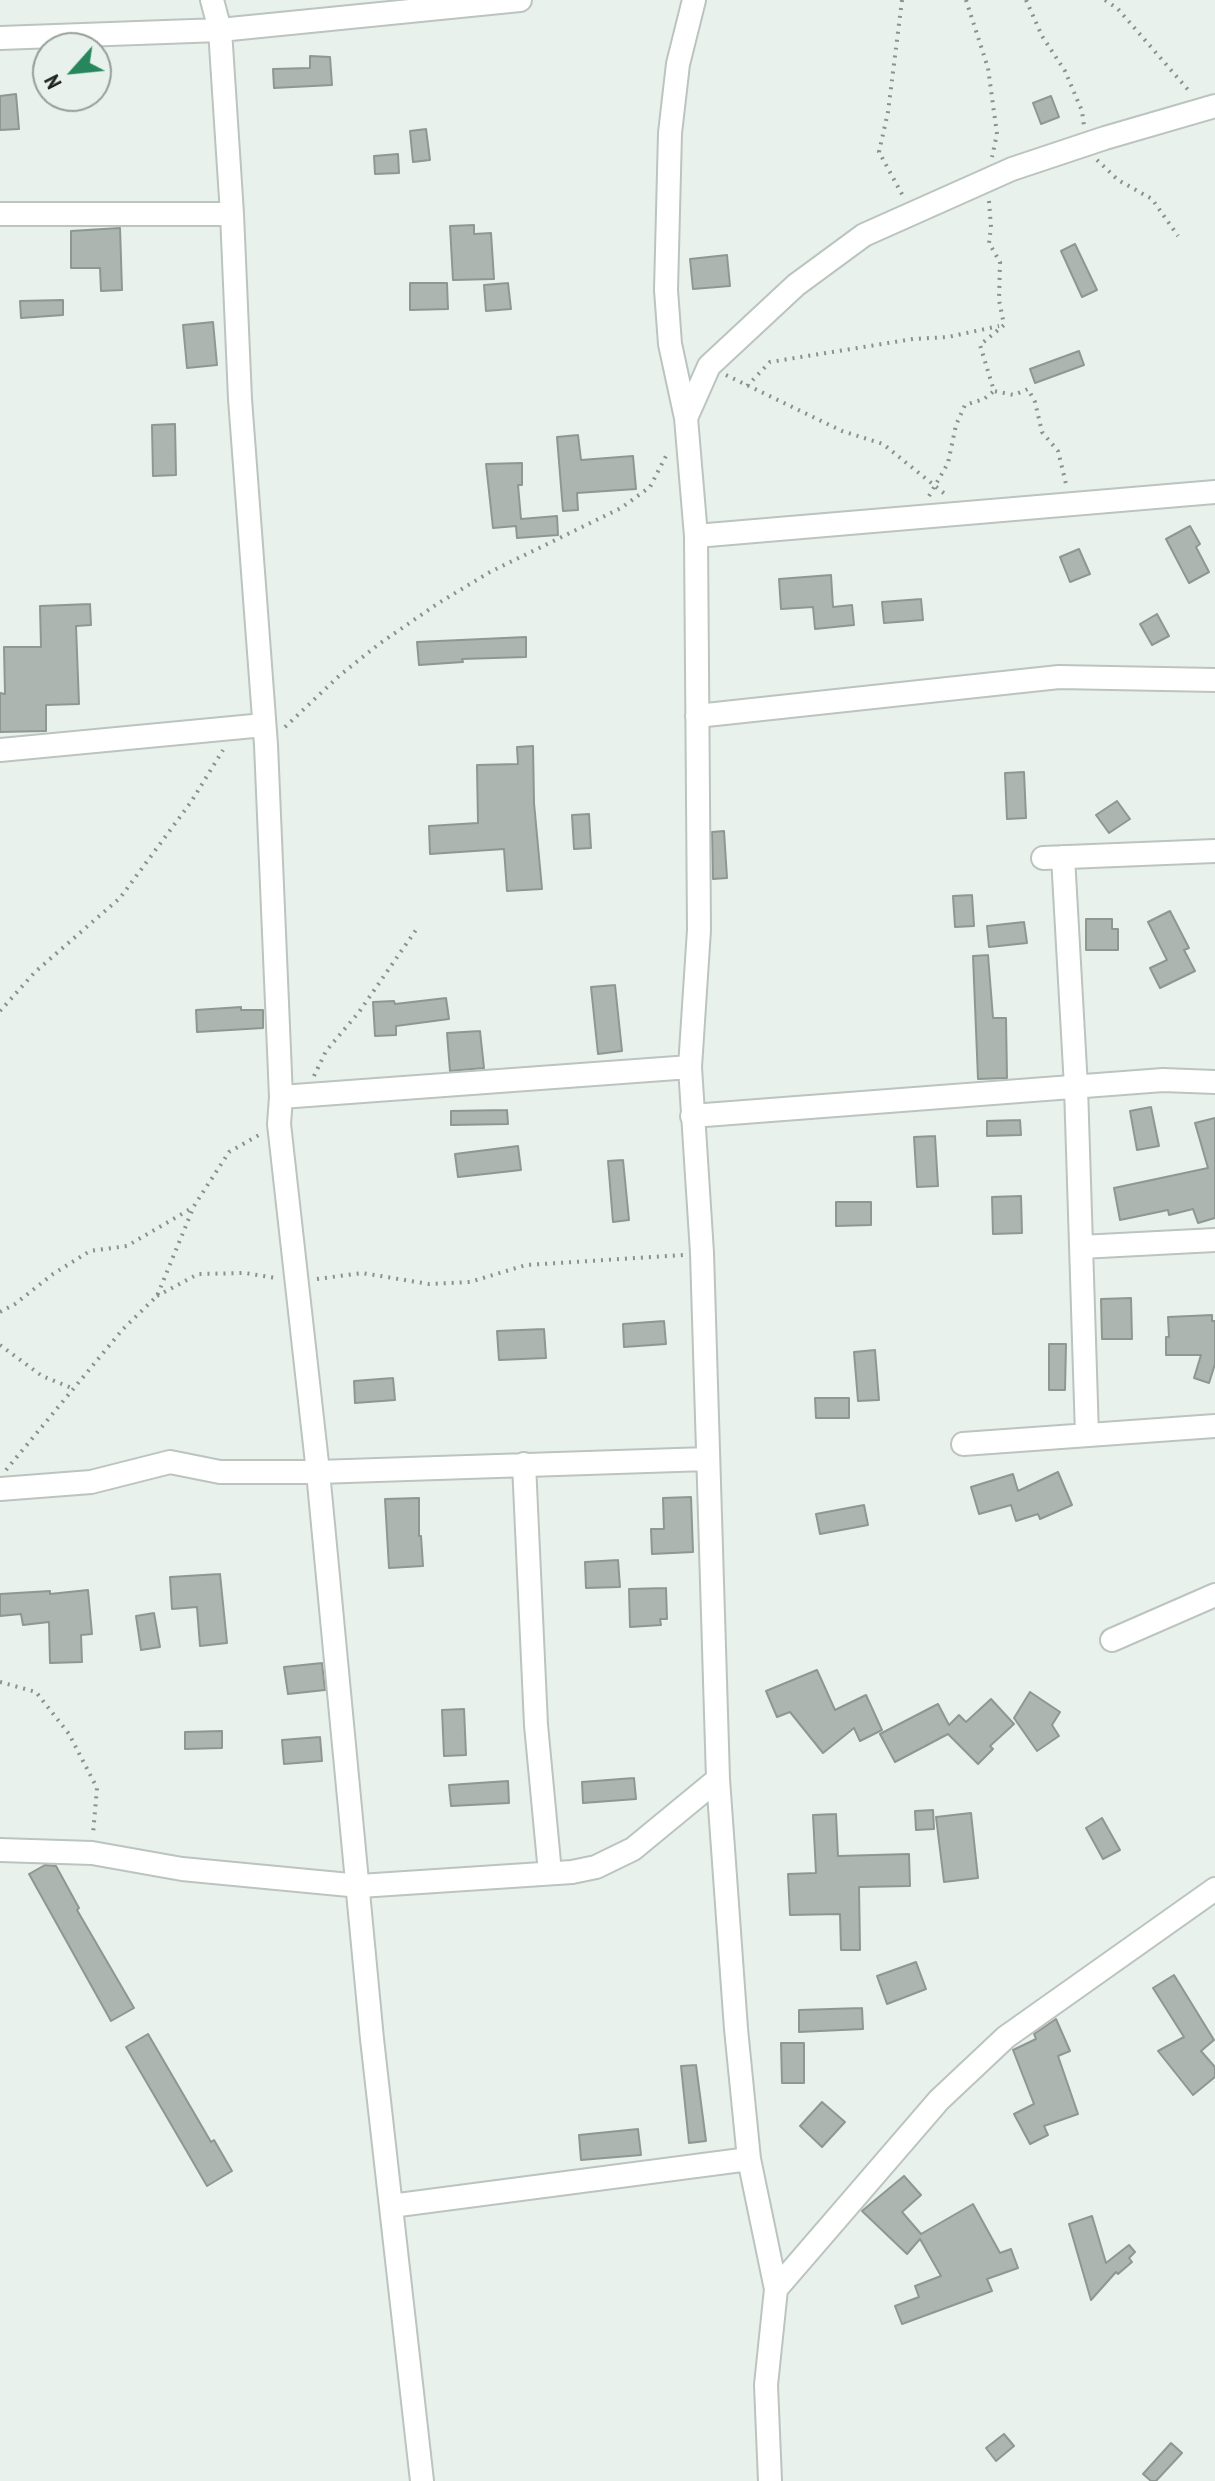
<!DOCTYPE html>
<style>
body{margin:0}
#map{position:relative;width:1215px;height:2481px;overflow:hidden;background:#e8f1ec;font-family:"PT Sans Narrow",sans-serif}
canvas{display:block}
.north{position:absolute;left:32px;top:32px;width:80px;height:80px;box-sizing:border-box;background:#e8f1ec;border:2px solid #979e9a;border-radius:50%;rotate:243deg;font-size:22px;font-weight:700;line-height:32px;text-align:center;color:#1e211f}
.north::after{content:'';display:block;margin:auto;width:28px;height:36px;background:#27865d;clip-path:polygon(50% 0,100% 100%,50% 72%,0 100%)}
</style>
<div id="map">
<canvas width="1215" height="2481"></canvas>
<div class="north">N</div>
</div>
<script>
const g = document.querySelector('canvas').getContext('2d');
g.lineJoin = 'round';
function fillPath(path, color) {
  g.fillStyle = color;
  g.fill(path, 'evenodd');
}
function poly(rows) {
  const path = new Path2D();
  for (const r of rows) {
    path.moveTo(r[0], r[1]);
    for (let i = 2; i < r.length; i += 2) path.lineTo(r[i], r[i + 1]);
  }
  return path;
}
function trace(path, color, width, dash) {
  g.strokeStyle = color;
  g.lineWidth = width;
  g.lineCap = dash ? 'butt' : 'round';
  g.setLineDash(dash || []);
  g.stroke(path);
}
const building = poly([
 [310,56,330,57,332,85,274,88,273,69,310,68,310,56],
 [16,94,19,129,0,130,0,96,16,94],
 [1051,96,1059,117,1041,124,1033,103,1051,96],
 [426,129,430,160,413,162,410,131,426,129],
 [398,154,399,173,375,174,374,156,398,154],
 [474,225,474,234,491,233,494,279,453,280,450,226,474,225],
 [120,228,122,290,101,291,100,268,71,268,71,231,120,228],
 [1075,244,1097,290,1082,297,1061,251,1075,244],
 [727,255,730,286,693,289,690,259,727,255],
 [410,283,447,283,448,309,410,310,410,283],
 [508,283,511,309,486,311,484,285,508,283],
 [63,300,63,315,21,318,20,301,63,300],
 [213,322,217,365,187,368,183,325,213,322],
 [1079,351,1084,365,1035,383,1030,369,1079,351],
 [175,424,176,475,153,476,152,425,175,424],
 [578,435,581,460,633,456,636,489,577,493,578,510,563,511,557,437,578,435],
 [522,463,522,485,518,485,521,519,557,516,558,535,517,538,516,526,493,528,486,464,522,463],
 [1190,526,1200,544,1196,547,1209,572,1189,583,1166,539,1190,526],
 [1079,549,1090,574,1070,582,1060,557,1079,549],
 [831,575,833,607,852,605,854,625,815,629,813,607,781,609,779,579,831,575],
 [921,599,923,620,884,623,882,602,921,599],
 [90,604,91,625,76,626,79,704,46,705,46,731,0,732,0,693,5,694,4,647,41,647,40,606,90,604],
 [1157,614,1169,636,1152,645,1140,624,1157,614],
 [526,637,526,657,462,659,463,662,419,665,417,642,526,637],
 [533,746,534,803,542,889,507,891,504,849,430,854,429,826,478,823,477,765,518,764,517,747,533,746],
 [1024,772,1026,818,1007,819,1005,773,1024,772],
 [1117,801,1130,819,1109,833,1096,815,1117,801],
 [589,814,591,848,574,849,572,815,589,814],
 [724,831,727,878,713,879,712,832,724,831],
 [972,895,974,926,955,927,953,896,972,895],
 [1170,911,1189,948,1184,950,1195,971,1160,988,1150,968,1167,960,1148,922,1170,911],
 [1086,919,1112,919,1112,929,1118,929,1118,950,1086,950,1086,919],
 [1024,922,1027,943,989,947,987,926,1024,922],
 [988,955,993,1018,1006,1018,1007,1078,978,1079,973,956,988,955],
 [615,985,622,1051,598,1054,591,987,615,985],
 [446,998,449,1019,396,1026,396,1035,375,1036,373,1002,394,1001,395,1004,446,998],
 [241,1007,241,1010,263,1010,263,1028,197,1032,196,1010,241,1007],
 [480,1031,484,1068,450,1071,447,1033,480,1031],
 [1151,1107,1159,1146,1137,1150,1130,1111,1151,1107],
 [507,1110,508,1124,451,1125,451,1111,507,1110],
 [1215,1118,1215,1218,1198,1223,1193,1209,1169,1215,1168,1210,1120,1220,1114,1188,1208,1168,1195,1123,1215,1118],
 [1020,1120,1021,1135,987,1136,987,1121,1020,1120],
 [935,1136,938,1186,917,1187,914,1137,935,1136],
 [518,1146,521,1170,458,1177,455,1154,518,1146],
 [623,1160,629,1220,613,1222,608,1161,623,1160],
 [1021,1196,1022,1233,993,1234,992,1197,1021,1196],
 [836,1202,871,1202,871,1225,836,1226,836,1202],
 [1131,1298,1132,1339,1102,1339,1101,1299,1131,1298],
 [1212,1315,1212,1321,1215,1321,1215,1364,1209,1383,1194,1378,1201,1355,1166,1355,1166,1337,1169,1337,1168,1317,1212,1315],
 [664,1321,666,1344,624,1347,623,1324,664,1321],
 [544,1329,546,1358,499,1360,497,1331,544,1329],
 [1049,1344,1066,1344,1065,1390,1049,1390,1049,1344],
 [875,1350,879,1400,858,1401,854,1352,875,1350],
 [393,1378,395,1400,355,1403,354,1381,393,1378],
 [815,1398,849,1398,849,1418,816,1418,815,1398],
 [1058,1472,1072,1505,1040,1519,1038,1514,1016,1521,1011,1505,979,1514,971,1487,1013,1474,1018,1491,1058,1472],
 [691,1497,693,1552,652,1554,651,1529,664,1529,663,1498,691,1497],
 [419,1498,419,1536,421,1536,423,1566,389,1568,385,1499,419,1498],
 [864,1505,868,1525,820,1534,816,1514,864,1505],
 [618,1560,620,1587,586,1588,585,1562,618,1560],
 [220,1574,227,1643,200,1646,197,1607,172,1609,170,1577,220,1574],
 [666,1588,667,1619,660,1619,661,1625,630,1627,629,1589,666,1588],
 [88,1590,92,1634,81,1635,82,1662,50,1663,49,1622,23,1625,21,1614,0,1616,0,1594,50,1591,50,1594,88,1590],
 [154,1613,160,1647,141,1650,136,1616,154,1613],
 [322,1663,325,1690,288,1694,284,1667,322,1663],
 [817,1670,835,1710,866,1695,882,1730,860,1741,854,1728,823,1753,790,1712,777,1717,766,1691,817,1670],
 [1030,1692,1060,1712,1052,1725,1059,1736,1037,1751,1014,1718,1030,1692],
 [991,1699,1014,1724,990,1746,993,1749,978,1764,948,1734,895,1762,880,1734,938,1704,949,1725,959,1715,966,1722,991,1699],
 [464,1709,466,1755,444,1756,442,1710,464,1709],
 [222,1731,222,1748,185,1749,185,1732,222,1731],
 [320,1737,322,1761,284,1764,282,1740,320,1737],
 [634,1778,636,1799,583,1803,582,1782,634,1778],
 [508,1781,509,1803,451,1806,449,1785,508,1781],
 [933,1810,934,1829,916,1830,915,1811,933,1810],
 [971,1813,978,1878,944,1882,936,1817,971,1813],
 [836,1814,838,1856,909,1854,910,1886,859,1887,860,1950,841,1950,840,1914,790,1915,788,1874,816,1873,813,1815,836,1814],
 [1102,1818,1120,1850,1103,1859,1086,1828,1102,1818],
 [45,1865,56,1866,79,1908,77,1910,134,2008,111,2021,29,1874,45,1865],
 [916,1962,926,1989,887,2004,877,1976,916,1962],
 [1174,1975,1214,2040,1201,2051,1215,2067,1215,2077,1193,2095,1158,2051,1184,2037,1153,1988,1174,1975],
 [862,2008,863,2029,799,2032,799,2010,862,2008],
 [1056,2019,1070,2051,1058,2056,1078,2114,1044,2126,1048,2135,1030,2144,1014,2114,1034,2104,1013,2050,1036,2039,1034,2034,1056,2019],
 [148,2034,211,2142,214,2140,232,2171,207,2186,126,2047,148,2034],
 [781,2043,804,2043,804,2083,782,2083,781,2043],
 [696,2065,706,2141,689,2143,681,2066,696,2065],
 [822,2102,845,2122,822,2147,800,2126,822,2102],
 [638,2129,641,2155,581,2160,579,2135,638,2129],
 [904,2176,921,2195,902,2212,921,2234,973,2204,1000,2253,1011,2249,1018,2268,987,2279,992,2291,902,2324,895,2306,919,2297,915,2286,941,2276,920,2239,907,2254,862,2211,904,2176],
 [1092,2216,1106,2263,1129,2245,1135,2252,1129,2258,1132,2262,1118,2274,1116,2272,1091,2300,1069,2224,1092,2216],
 [1004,2434,1014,2446,996,2461,986,2448,1004,2434],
 [1171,2443,1182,2453,1156,2481,1151,2481,1143,2474,1171,2443]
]);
const path = poly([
 [902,0,888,112,879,152,903,196],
 [966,0,988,68,997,134,992,157],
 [1026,0,1042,36,1065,71,1082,111,1084,126],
 [1105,0,1118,9,1190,92],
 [1097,160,1118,180,1152,199,1178,236],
 [989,201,991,227,989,243,1000,262,999,300,1004,325,980,345,994,391,1014,395,1028,389,1035,402,1042,432,1058,451,1066,484],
 [726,375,842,431,883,444,945,494],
 [747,386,770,362,913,339,948,337,999,326],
 [929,496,948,463,956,425,965,405,984,399,994,391],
 [285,727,339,676,379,644,437,604,490,572,621,508,650,487,668,452],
 [0,1011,35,972,120,898,191,802,223,750],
 [314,1076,326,1051,359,1012,418,927],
 [317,1279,362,1273,429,1284,470,1282,526,1265,684,1255],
 [157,1296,198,1274,245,1273,276,1278],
 [0,1312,15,1304,53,1274,90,1251,127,1246,192,1208],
 [0,1345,42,1376,74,1389],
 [6,1470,123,1329,157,1296,194,1206,229,1152,259,1135],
 [0,1682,36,1692,69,1734,97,1788,93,1834]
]);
const street = poly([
 [212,0,220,30,232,214,240,399,266,745,281,1097,279,1124,318,1472,372,2039,422,2481],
 [694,0,678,64,670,133,666,290,670,344,686,418,696,536,699,930,690,1067,702,1253,718,1779,736,2029,749,2159,776,2289,766,2385,770,2481],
 [0,38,220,30,520,0],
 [0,214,232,214],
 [686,418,709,366,796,285,864,235,1012,169,1105,138,1215,106],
 [696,536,1215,492],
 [697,716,1059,677,1215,680],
 [0,750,264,725],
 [1063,857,1076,1087,1087,1435],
 [1043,858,1215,851],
 [281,1097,690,1067],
 [692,1116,1163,1080,1215,1082],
 [1081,1247,1215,1240],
 [963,1444,1215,1426],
 [524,1464,536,1725,550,1873],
 [0,1489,91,1482,170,1462,220,1472,318,1472,707,1459],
 [1112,1640,1215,1595],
 [0,1850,92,1853,182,1869,360,1886,572,1872,596,1867,633,1849,718,1779],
 [391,2206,749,2159],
 [776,2289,939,2100,1006,2037,1215,1889]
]);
fillPath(building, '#adb5b0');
trace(building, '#8f9792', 2);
trace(street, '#bbc4bf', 26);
trace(path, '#8b918d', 4, [2, 6]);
trace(street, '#fff', 22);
</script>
